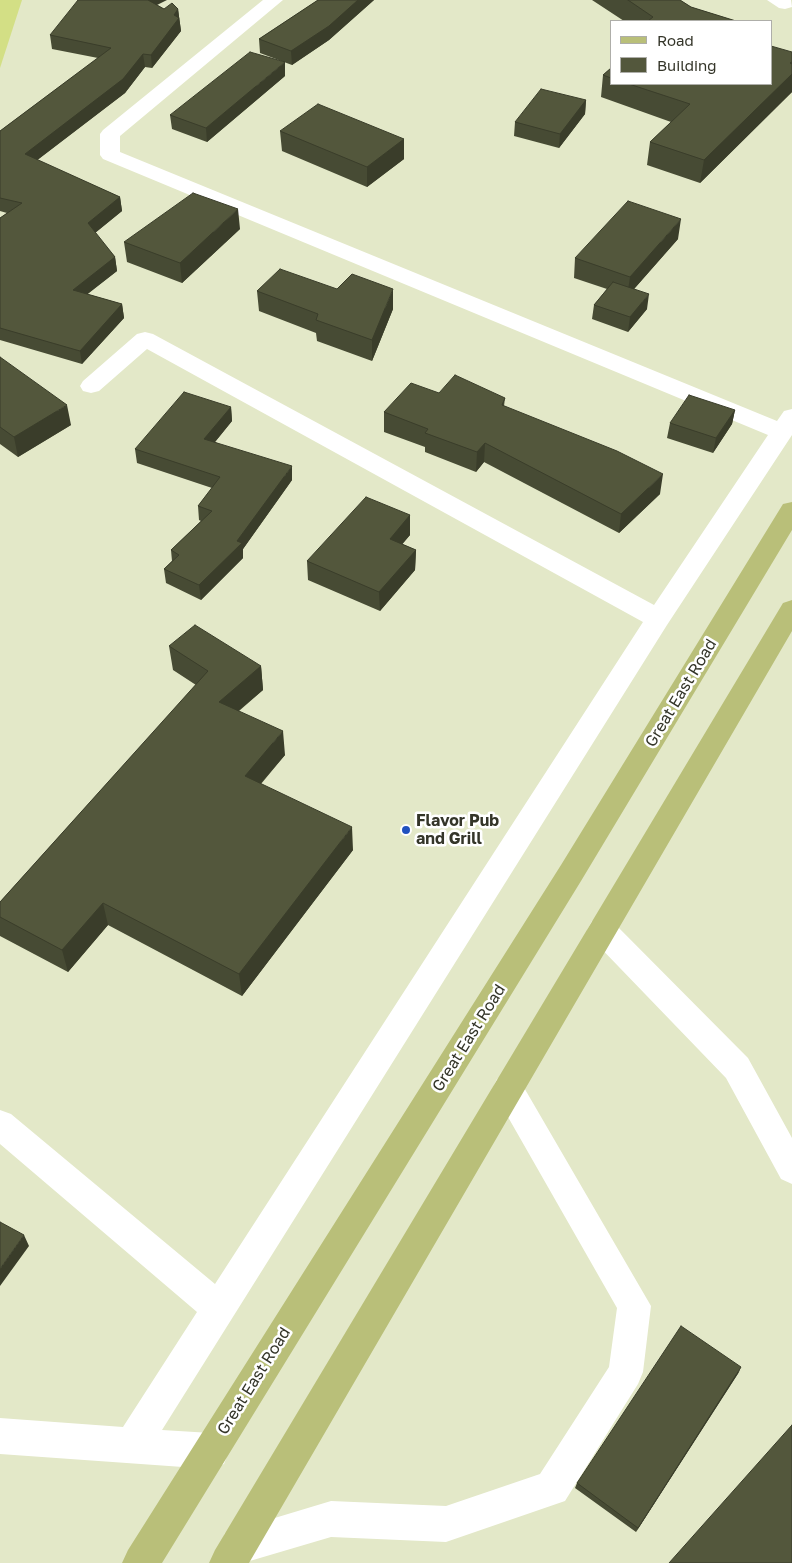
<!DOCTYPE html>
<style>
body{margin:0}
#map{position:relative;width:792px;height:1563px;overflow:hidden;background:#e3e8c8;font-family:"Golos Text",sans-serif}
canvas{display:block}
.legend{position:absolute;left:610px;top:20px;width:162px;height:65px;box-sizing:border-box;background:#fff;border:1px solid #aeaea9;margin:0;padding:6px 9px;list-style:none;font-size:15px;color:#343529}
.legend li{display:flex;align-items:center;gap:10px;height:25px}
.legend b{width:25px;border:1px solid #aeaea9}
</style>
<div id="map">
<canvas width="792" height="1563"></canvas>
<ul class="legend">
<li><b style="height:6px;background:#b9bf79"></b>Road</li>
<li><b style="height:14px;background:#53573c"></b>Building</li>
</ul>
</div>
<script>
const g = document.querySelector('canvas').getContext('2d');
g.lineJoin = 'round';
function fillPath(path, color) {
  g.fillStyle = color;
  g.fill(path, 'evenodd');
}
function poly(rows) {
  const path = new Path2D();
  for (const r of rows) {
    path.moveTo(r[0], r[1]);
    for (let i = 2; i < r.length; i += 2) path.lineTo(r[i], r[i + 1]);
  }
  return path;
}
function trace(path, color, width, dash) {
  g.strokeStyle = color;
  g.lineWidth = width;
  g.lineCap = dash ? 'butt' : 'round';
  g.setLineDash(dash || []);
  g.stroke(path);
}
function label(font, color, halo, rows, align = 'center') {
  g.font = font + ' "Golos Text",sans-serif';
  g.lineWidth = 5;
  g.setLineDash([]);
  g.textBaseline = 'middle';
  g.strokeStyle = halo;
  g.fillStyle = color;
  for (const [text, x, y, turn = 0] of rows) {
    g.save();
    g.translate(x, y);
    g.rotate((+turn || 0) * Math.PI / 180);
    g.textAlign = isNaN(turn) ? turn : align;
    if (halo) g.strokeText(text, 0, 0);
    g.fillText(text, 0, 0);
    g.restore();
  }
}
const green = poly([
 [0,0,22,0,0,68]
]);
const minor = poly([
 [263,0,283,0,120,136,120,152,777,421,784,411,792,409,792,435,667,625,162,1430,211,1433,224,1438,229,1451,224,1464,211,1469,0,1454,0,1418,123,1427,197,1312,0,1144,0,1110,11,1114,215,1284,643,622,147,349,99,391,91,393,83,391,80,386,83,381,137,334,145,332,153,334,654,605,768,435,103,159,100,155,100,134,103,130,263,0],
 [767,0,791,0,792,7,785,9,779,8,767,0],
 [602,918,612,921,748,1058,792,1138,792,1184,781,1179,726,1078,592,939,587,930,592,921,602,918],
 [508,1075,519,1079,651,1306,643,1372,638,1384,565,1501,446,1542,331,1537,243,1563,234,1563,225,1559,220,1546,225,1533,331,1501,446,1506,540,1474,609,1367,617,1308,492,1089,497,1079,508,1075]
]);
const major = poly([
 [792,502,792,530,581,881,162,1563,122,1563,128,1550,561,865,783,504,792,502],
 [792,600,792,631,249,1563,209,1563,215,1550,783,603,792,600]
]);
const wall = poly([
 [318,0,374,0,329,40,292,65,260,53,259,39],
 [592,0,680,0,691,7,736,21,624,21],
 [157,5,164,9,178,9,181,31,152,68,145,67,125,93,37,160,120,197,122,211,95,233,115,257,117,271,87,294,122,304,124,318,82,364,0,340,0,218,7,213,0,211,0,131,98,58,52,49,50,35],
 [792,52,792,92,700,183,647,165,650,142,671,122,601,97,603,75,611,68,611,84,771,84],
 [285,76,207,142,172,129,170,115],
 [586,100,585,114,559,148,514,136,515,122],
 [280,131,404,139,404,159,367,187,282,151],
 [240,229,182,283,127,262,124,242],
 [678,239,634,289,647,309,628,332,592,319,594,305,607,289,574,278,575,258],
 [257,291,393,309,372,361,317,341,316,333,259,311],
 [0,357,71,425,18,457,0,444],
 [439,393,505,398,504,406,660,494,619,533,484,462,476,472,425,452,425,447,384,432,384,412],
 [231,407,232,421,215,442,292,480,243,549,243,558,201,600,166,583,164,569,172,561,171,550,201,521,199,520,198,506,212,488,137,463,135,449],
 [735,410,732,424,713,453,667,438,670,423],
 [410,515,410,535,402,544,416,550,415,570,380,611,308,580,307,561],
 [169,646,261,666,263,690,239,711,285,755,261,784,353,850,242,996,108,925,68,972,0,936,0,902,196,685,173,670],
 [739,1372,636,1532,575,1488,577,1483]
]);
const shadedWall = poly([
 [144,0,167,0,145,11],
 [358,0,374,0,329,40,292,65,291,51],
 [178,9,181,31,152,68,151,55,174,15],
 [143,54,145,67,125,93,27,168,25,154],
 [285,62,285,76,207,142,206,128],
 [792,62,792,92,700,183,704,160],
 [586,100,585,114,559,148,560,134],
 [404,139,404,159,367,187,367,167],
 [120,197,122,211,90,237,88,223],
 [238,209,240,229,182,283,180,263],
 [681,219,678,239,627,297,630,277],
 [115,257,117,271,75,304,73,290],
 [393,289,393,309,372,361,372,340],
 [649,294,647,309,628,332,630,317],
 [122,304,124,318,82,364,80,351],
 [67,405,71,425,18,457,14,437],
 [231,407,232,421,206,453,204,439],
 [735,410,732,424,713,453,716,438],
 [485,443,484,462,476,472,477,452],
 [292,466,292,480,243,549,243,558,201,600,199,585,237,541],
 [663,474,660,494,619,533,621,514],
 [410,515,410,535,390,559,390,539],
 [416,550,415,570,380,611,379,592],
 [261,666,263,690,221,725,219,702],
 [283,731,285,755,247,799,245,776],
 [352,827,353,850,242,996,239,974],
 [103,903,108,925,68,972,62,950],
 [24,1235,29,1246,0,1286,0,1269],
 [741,1367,739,1372,636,1532,638,1528]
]);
const building = poly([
 [78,0,148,0,164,9,172,3,178,9,174,15,179,18,151,55,143,54,123,79,25,154,120,197,88,223,115,257,73,290,122,304,80,351,0,328,0,218,22,203,0,198,0,131,111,48,50,35,78,0],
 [318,0,358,0,329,26,291,51,259,39,318,0],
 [628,0,680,0,691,7,736,21,648,21,653,17,628,0],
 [771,46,792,52,792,62,790,63,792,64,792,74,704,160,650,142,690,104,629,84,771,84,771,46],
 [250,52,285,62,206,128,170,115,250,52],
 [611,68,611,78,603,75,611,68],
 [541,89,586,100,560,134,515,122,541,89],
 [318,104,404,139,367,167,280,131,318,104],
 [193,193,238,209,180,263,124,242,193,193],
 [628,201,681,219,630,277,575,258,628,201],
 [280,269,337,289,352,274,393,289,372,340,316,320,318,314,257,291,280,269],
 [613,282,649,294,630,317,594,305,613,282],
 [0,357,67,405,14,437,0,427,0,357],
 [455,375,505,398,502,405,617,451,663,474,621,514,485,443,477,452,425,433,428,429,384,412,411,383,439,393,455,375],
 [184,392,231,407,204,439,292,466,237,541,242,543,199,585,164,569,179,555,171,550,212,511,198,506,220,477,135,449,184,392],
 [689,395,735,410,716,438,670,423,689,395],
 [366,497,410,515,390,539,416,550,379,592,307,561,366,497],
 [195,625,261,666,219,702,283,731,245,776,352,827,239,974,103,903,62,950,0,917,0,902,208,671,169,646,195,625],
 [0,1222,24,1235,0,1269,0,1222],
 [681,1326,741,1367,638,1528,577,1483,681,1326],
 [792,1425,792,1563,669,1563,792,1425]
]);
const markers = [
 [406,830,5,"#2151bf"]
];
const streetNames = [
 ["Great East Road",681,693,-59],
 ["Great East Road",469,1038,-58],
 ["Great East Road",254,1381,-58]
];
const poiNames = [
 ["Flavor Pub",416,821],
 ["and Grill",416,839]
];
fillPath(green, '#d3df85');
fillPath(minor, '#fff');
fillPath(major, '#b9bf79');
fillPath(wall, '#474b34');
fillPath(shadedWall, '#3a3d2a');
fillPath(building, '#53573c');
trace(building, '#3a3d2a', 1);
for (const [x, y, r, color] of markers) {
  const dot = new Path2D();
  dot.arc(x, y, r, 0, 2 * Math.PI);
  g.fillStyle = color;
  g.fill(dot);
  trace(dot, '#fff', 2);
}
label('16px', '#343529', '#fff', streetNames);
label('bold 16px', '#343529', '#fff', poiNames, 'left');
</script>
